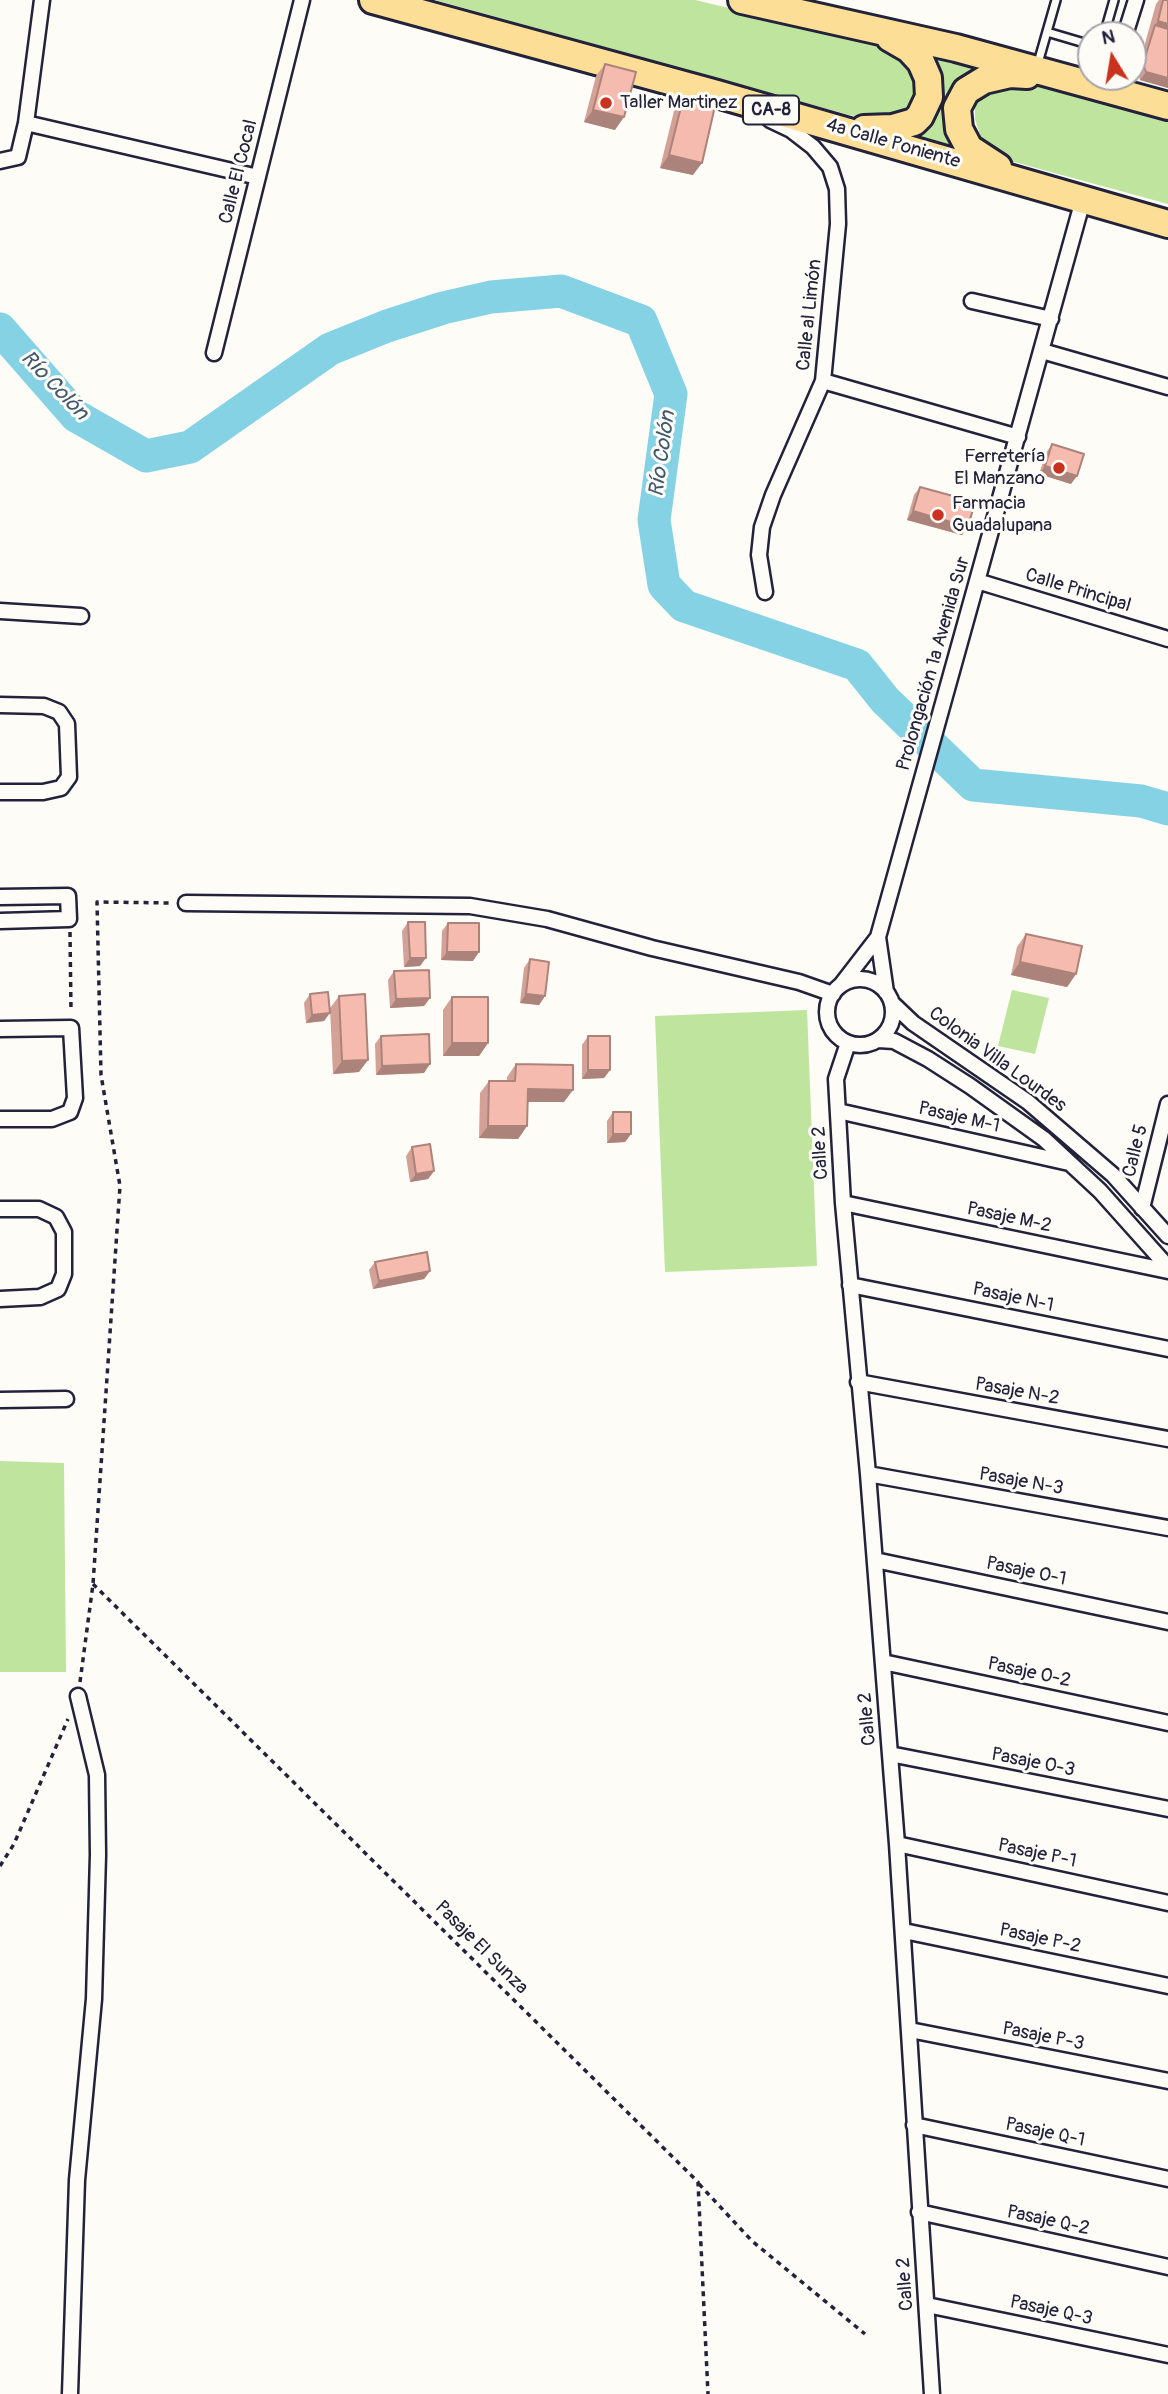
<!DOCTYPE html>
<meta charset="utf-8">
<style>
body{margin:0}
#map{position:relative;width:1168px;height:2394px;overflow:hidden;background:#fdfcf7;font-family:Pangolin,sans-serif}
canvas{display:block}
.north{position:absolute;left:1077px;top:21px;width:70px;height:70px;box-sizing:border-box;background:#fdfcf7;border:2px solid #a5a5ac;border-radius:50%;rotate:349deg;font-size:19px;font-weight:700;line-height:28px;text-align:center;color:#22223b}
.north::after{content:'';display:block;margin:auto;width:24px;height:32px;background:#c8321e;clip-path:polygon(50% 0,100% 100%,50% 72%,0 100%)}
</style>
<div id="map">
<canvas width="1168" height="2394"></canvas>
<div class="north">N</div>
</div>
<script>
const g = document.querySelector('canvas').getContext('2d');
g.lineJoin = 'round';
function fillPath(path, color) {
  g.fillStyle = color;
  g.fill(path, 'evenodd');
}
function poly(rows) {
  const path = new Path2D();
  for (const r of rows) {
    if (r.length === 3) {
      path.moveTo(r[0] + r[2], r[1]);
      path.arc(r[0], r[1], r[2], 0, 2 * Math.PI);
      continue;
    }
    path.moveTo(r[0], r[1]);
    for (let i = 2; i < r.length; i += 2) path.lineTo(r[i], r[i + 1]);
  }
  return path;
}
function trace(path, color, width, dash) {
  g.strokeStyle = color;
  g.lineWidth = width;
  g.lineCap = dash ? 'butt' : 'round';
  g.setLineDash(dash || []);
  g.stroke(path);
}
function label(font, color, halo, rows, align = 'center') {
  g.font = font + ' Pangolin,sans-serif';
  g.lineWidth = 6;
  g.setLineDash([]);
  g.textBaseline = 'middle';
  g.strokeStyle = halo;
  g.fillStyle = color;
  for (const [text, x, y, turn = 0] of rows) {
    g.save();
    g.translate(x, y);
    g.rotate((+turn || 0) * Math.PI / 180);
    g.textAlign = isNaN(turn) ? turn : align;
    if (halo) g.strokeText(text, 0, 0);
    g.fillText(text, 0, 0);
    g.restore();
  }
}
const green = poly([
 [435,0,695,0,889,46,916,64,924,87,909,117,879,120,849,115],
 [927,54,993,70,963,82,969,152,907,136,931,122,938,110,941,95],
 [1002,84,1048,88,1168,120,1168,204,996,157,981,138,975,119,975,108,978,99,986,91],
 [1012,990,1049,998,1035,1054,998,1046],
 [807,1010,817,1266,665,1272,655,1016],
 [0,1461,64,1463,66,1672,0,1672]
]);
const river = poly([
 [0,329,76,416,146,456,190,447,330,349,387,326,443,308,491,297,561,291,641,321,671,394,654,520,664,585,684,606,857,665,885,700,973,785,1141,801,1168,809]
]);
const path = poly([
 [70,932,71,1012],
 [93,1584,698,2182,708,2394],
 [80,1682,93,1584,120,1186,101,1075,97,902,173,903],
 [0,1866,14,1844,68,1719],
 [699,2184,752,2241,865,2334]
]);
const lane = poly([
 [1047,32,1091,45],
 [1104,35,1114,0],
 [1038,63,1056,0]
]);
const street = poly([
 [1125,35,1136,0],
 [26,123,258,177],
 [0,161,18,157,26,123,42,0],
 [972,301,1051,319],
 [1042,351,1168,387],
 [214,353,302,0],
 [823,381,1018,437],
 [977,581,1168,639],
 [765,592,759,555,762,527,773,495,823,381,838,224,837,189,830,167,813,147,791,130,770,120],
 [0,611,81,616],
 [0,705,44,706,59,712,67,724,69,777,61,788,43,792,0,792],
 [0,897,68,896,69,919,0,921],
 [186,903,470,906,547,919,652,948,799,982,833,994],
 [878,937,886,992],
 [860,1012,33],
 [841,985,878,937,1083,200],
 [892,1003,913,1023,1028,1102,1113,1175,1168,1236],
 [0,1029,71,1028,75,1098,70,1112,52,1119,0,1119],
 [878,1040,894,1041,928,1059,970,1086,1044,1139,1100,1191,1168,1267],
 [848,1043,836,1079,843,1203,868,1474,897,1844,932,2394],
 [838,1111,1069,1163],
 [843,1203,1168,1271],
 [1142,1208,1168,1104],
 [0,1209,39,1209,56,1217,64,1232,64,1274,58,1289,40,1297,0,1299],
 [850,1285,1168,1349],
 [858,1382,1168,1439],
 [0,1400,66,1399],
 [868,1474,1168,1528],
 [875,1560,1168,1622],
 [883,1662,1168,1723],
 [890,1754,1168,1809],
 [897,1844,1168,1903],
 [904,1931,1168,1986],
 [910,2030,1168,2081],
 [914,2125,1168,2179],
 [919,2212,1168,2267],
 [927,2305,1168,2355],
 [70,2394,77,2180,94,1999,98,1855,97,1775,78,1696]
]);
const highway = poly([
 [373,0,717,94,1168,224],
 [742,0,956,48,1168,106],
 [864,129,893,128,914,122,920,116,929,97,928,78,921,62,909,49,890,38],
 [998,167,969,148,959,129,957,108,966,91,984,80,1010,74,1027,75]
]);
const wall = poly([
 [1159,0,1168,0,1168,88,1140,80,1137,72,1156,4],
 [605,64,615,130,584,122,596,76],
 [683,99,693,175,660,168,674,111],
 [1052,444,1071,484,1039,474,1046,453],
 [920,487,968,527,962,535,907,520,914,495],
 [408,922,420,966,404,967,402,931],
 [448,923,473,961,441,960,442,931],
 [1026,934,1076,974,1067,987,1011,975,1017,947],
 [530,959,545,996,539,1005,520,1003,524,968],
 [394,971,430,998,424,1006,390,1008,388,980],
 [310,994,324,1021,306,1023,304,1003],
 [339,996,359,1072,333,1074,330,1008],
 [452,997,488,1043,479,1056,443,1056,443,1010],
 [381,1036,424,1073,376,1075,375,1044],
 [588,1036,610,1070,604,1078,582,1079,582,1045],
 [516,1064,564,1102,528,1102,527,1126,518,1139,479,1138,480,1093,489,1081,507,1081,507,1077],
 [613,1112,631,1134,625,1142,607,1143,607,1121],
 [412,1147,434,1171,428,1179,410,1182,406,1156],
 [375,1262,430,1271,424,1279,373,1289,369,1270]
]);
const shadedWall = poly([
 [1158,21,1168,24,1168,39,1155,25],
 [1146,72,1168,78,1168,88,1140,80],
 [593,110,624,117,615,130,584,122],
 [669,155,702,163,693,175,660,168],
 [1045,466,1077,476,1071,484,1039,474],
 [913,511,968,527,962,535,907,520],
 [447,952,479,952,473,961,441,960],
 [410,958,426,958,420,966,404,967],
 [1020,962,1076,974,1067,987,1011,975],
 [526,994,545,996,539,1005,520,1003],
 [430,998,424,1006,390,1008,396,999],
 [330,1013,324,1021,306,1023,312,1015],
 [452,1043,488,1043,479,1056,443,1056],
 [368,1060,359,1072,333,1074,342,1061],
 [430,1064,424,1073,376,1075,382,1066],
 [588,1070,610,1070,604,1078,582,1079],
 [528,1089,573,1090,564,1102,519,1102],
 [488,1126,527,1126,518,1139,479,1138],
 [613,1134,631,1134,625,1142,607,1143],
 [434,1171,428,1179,410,1182,416,1174],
 [430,1271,424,1279,373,1289,379,1281]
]);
const building = poly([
 [1163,0,1168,0,1168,24,1158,21,1163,0],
 [1155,25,1168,29,1168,78,1146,72,1143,64,1155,25],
 [605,64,636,72,624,117,593,110,605,64],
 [683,99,715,106,702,163,669,155,683,99],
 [1052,444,1084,454,1077,476,1045,466,1052,444],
 [920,487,975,502,968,527,913,511,920,487],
 [408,922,425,922,426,958,410,958,408,922],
 [448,923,479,923,479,952,447,952,448,923],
 [1026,934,1082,946,1076,974,1020,962,1026,934],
 [530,959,549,962,545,996,526,994,530,959],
 [429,970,430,998,396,999,394,971,429,970],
 [328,992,330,1013,312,1015,310,994,328,992],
 [365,994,368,1060,342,1061,339,996,365,994],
 [452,997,488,997,488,1043,452,1043,452,997],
 [429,1034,430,1064,382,1066,381,1036,429,1034],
 [588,1036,610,1036,610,1070,588,1070,588,1036],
 [516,1064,573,1065,573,1090,528,1089,527,1126,488,1126,489,1081,515,1081,516,1064],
 [613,1112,631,1112,631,1134,613,1134,613,1112],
 [430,1144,434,1171,416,1174,412,1147,430,1144],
 [427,1252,430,1271,379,1281,375,1262,427,1252]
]);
const markers = [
 [606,103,7,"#c8321e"],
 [1059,468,7,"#c8321e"],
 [938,515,7,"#c8321e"]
];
const shields = [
 [771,110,56]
];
const shieldNames = [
 ["CA-8",771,110]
];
const poiNames = [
 ["Taller Martinez",620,103],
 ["Ferretería",1045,457,"right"],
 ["El Manzano",1045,479,"right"],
 ["Farmacia",952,504],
 ["Guadalupana",952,526]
];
const streetNames = [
 ["4a Calle Poniente",893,144,16],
 ["Calle El Cocal",239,172,-76],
 ["Calle al Limón",810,315,-84],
 ["Calle Principal",1078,591,17],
 ["Prolongación 1a Avenida Sur",934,664,-74],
 ["Colonia Villa Lourdes",997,1060,36],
 ["Pasaje M-1",959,1118,13],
 ["Calle 5",1136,1151,-76],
 ["Calle 2",821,1153,-93],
 ["Pasaje M-2",1009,1218,12],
 ["Pasaje N-1",1013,1298,12],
 ["Pasaje N-2",1017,1392,10],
 ["Pasaje N-3",1021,1482,10],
 ["Pasaje O-1",1026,1572,12],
 ["Pasaje O-2",1029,1673,12],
 ["Calle 2",868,1719,-95],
 ["Pasaje O-3",1033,1763,11],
 ["Pasaje P-1",1037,1854,12],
 ["Pasaje P-2",1040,1939,12],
 ["Pasaje El Sunza",481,1948,45],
 ["Pasaje P-3",1043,2037,11],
 ["Pasaje Q-1",1045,2133,12],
 ["Pasaje Q-2",1048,2221,12],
 ["Calle 2",906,2284,-94],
 ["Pasaje Q-3",1051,2311,12]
];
const waterNames = [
 ["Río Colón",54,386,46],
 ["Río Colón",663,454,-82]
];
fillPath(green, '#bee49e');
trace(river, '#85d2e5', 33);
trace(lane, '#22223b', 12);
trace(street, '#22223b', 19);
trace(highway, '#22223b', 32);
trace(path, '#22223b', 3.5, [5, 5]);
trace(lane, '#fdfcf7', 7);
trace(street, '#fdfcf7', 14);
trace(highway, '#fcde96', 26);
fillPath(wall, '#d3a196');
fillPath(shadedWall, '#ac837a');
fillPath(building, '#f5bbae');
trace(building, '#ac837a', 2);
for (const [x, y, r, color] of markers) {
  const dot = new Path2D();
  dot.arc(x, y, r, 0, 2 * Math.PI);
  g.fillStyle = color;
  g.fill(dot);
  trace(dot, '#fdfcf7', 2.5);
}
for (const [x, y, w] of shields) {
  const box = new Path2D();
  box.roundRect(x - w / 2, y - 14.5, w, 29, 5);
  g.fillStyle = '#fdfcf7';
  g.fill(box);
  trace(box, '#22223b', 2);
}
label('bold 18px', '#22223b', null, shieldNames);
label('19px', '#22223b', '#fdfcf7', poiNames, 'left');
label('19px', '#22223b', '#fdfcf7', streetNames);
label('italic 21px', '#40576e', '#fdfcf7', waterNames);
</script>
